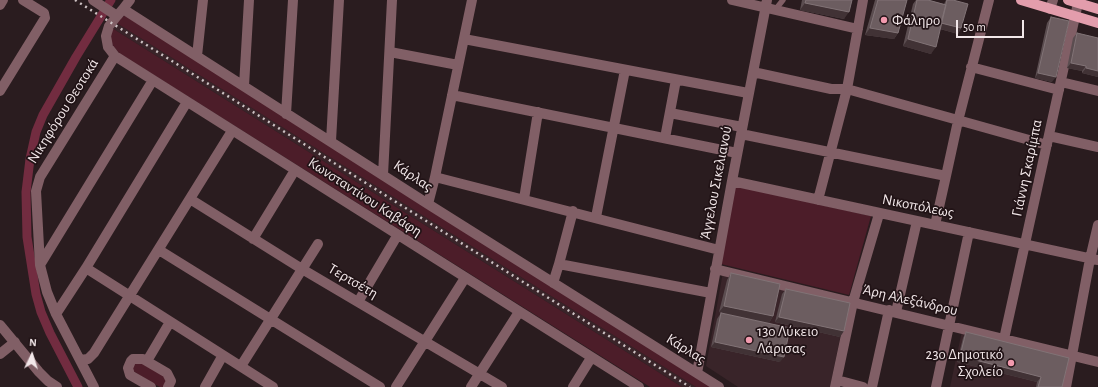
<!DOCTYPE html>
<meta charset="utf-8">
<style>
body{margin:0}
#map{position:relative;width:1098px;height:387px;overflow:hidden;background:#2a1c1f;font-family:"Alegreya Sans",sans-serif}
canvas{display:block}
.north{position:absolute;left:12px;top:335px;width:40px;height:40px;-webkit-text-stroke:3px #211316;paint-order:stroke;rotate:4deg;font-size:11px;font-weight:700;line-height:16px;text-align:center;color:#f2e7e9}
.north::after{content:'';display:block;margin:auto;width:14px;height:18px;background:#f2e7e9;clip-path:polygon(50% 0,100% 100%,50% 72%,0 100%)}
.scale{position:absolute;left:956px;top:20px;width:68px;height:18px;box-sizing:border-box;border:2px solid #f2e7e9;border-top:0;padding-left:5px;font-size:12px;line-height:14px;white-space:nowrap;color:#f2e7e9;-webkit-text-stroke:3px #211316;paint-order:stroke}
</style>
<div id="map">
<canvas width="1098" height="387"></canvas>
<div class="north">N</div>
<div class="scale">50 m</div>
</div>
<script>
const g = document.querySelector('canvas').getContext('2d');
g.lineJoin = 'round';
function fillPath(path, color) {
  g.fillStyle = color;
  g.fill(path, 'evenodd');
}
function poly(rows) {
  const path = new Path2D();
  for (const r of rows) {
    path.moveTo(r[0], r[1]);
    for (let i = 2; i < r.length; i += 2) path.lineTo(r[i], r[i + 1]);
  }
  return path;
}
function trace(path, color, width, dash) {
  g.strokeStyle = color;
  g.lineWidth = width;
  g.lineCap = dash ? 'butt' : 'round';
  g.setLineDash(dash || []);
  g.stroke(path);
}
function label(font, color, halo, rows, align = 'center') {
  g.font = font + ' "Alegreya Sans",sans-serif';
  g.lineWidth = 3.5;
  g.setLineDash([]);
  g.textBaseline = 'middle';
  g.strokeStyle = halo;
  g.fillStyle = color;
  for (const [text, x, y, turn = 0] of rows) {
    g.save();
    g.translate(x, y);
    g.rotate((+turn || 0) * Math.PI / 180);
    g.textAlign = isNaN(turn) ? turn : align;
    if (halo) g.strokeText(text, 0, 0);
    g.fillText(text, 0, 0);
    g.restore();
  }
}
const built = poly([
 [115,22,696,387,682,387,112,28],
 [723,272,846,309,830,387,738,387,706,366],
 [962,331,1069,387,950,387]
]);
const green = poly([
 [124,16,128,16,712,387,696,387,115,22],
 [112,28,682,387,650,387,119,53,110,42],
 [735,186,871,216,849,295,721,264],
 [139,362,163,375,166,379,164,387,160,387,154,384,133,371,133,365]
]);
const canal = poly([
 [78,387,50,333,41,312,36,294,27,237,26,192,30,159,36,132,43,115,76,57,111,0]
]);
const lane = poly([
 [775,10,783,0]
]);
const street = poly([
 [93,0,117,16,123,9,428,204,719,387],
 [732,0,858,29],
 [0,5,3,0],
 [123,9,130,0],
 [1050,9,1053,0],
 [117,16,109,26,106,36,108,47,115,56,639,387],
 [464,39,748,93],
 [390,52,458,65],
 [197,56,203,0],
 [971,67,1059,90],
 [753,72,831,89,847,89,1047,145],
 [1061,82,1098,91],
 [244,86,249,0],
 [0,91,45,18,44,13,23,0],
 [452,95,737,153],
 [670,113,742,127],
 [286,114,293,0],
 [741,134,946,176],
 [1049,136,1098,147],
 [665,138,676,80],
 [331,141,339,0],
 [383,175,392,0],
 [435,177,719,250],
 [732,181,1098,260],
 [190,199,302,269,502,387],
 [524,199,538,112],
 [818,200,847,89,863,0],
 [428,204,435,177,472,0],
 [596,217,625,70],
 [935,225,946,176,958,121,989,0],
 [253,239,295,170],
 [159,250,380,387],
 [559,264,711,293],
 [40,265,153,80],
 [86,268,273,387],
 [715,269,1098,362],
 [553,283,559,264,573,211],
 [358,302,397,236],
 [896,312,917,221],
 [56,314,86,268,187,102],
 [0,325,39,372,48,381,57,387],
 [1004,339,1078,3],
 [0,354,15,342],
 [80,360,88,359,94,353,232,131],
 [147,361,170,322],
 [241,366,318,244],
 [697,373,732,181,767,0],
 [837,380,863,387],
 [94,387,56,314,47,292,40,265,36,191,40,177,115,56],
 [151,387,130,375,128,368,131,361,133,359,143,359,167,373,171,381,168,387],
 [205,387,223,355],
 [396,387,465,278],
 [471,387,519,312],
 [573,387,591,358],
 [835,387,853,302,879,214],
 [872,387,889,310],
 [936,387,969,232],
 [1066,387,1090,259,1098,225]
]);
const primary = poly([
 [1021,0,1098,23],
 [1068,0,1098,9]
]);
const rail = poly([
 [75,0,690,387]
]);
const wall = poly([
 [802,0,852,0,844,19,800,10],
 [875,0,907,0,898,33,894,39,865,35],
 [916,0,928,0,944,4,946,0,953,0,961,28,958,34,940,29,931,54,903,46,913,4],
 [1051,17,1052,82,1035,78,1047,23],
 [1077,33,1098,38,1098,77,1082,73,1082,71,1067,68,1073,38],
 [731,273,773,316,769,323,719,312,727,280],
 [786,289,840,337,775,322,782,294],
 [721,313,780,362,711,347,717,319],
 [966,332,1062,387,1036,387,1037,382,957,362,963,338]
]);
const shadedWall = poly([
 [805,3,849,12,844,19,800,10],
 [941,23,961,28,958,34,937,28],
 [870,28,898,33,894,39,865,35],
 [908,39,936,47,931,54,903,46],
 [1071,63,1086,66,1082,71,1067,68],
 [1086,68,1098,71,1098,77,1082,73],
 [1038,73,1056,77,1052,82,1035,78],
 [724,306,773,316,769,323,719,312],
 [779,317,844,331,840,337,775,322],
 [715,342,784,357,780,362,711,347],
 [960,356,1041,377,1037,382,957,362]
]);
const building = poly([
 [806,0,852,0,849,12,805,3,806,0],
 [878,0,907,0,898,33,870,28,878,0],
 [917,0,928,0,946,5,936,47,908,39,917,0],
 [947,0,953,0,968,4,961,28,941,23,947,0],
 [1051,17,1069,21,1056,77,1038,73,1051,17],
 [1077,33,1098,38,1098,71,1086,68,1086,66,1071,63,1077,33],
 [731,273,780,284,773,316,724,306,731,273],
 [786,289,850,303,844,331,779,317,786,289],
 [721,313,790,328,784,357,715,342,721,313],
 [966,332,1069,358,1062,387,1038,387,1041,377,960,356,966,332]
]);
const markers = [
 [884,20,4,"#f29aae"],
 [749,340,4,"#f29aae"],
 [1011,363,4,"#f29aae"]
];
const poiNames = [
 ["Φάληρο",892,20],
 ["13ο Λύκειο",757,331],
 ["Λάρισας",757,348],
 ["23ο Δημοτικό",1003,354,"right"],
 ["Σχολείο",1003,371,"right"]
];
const streetNames = [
 ["Νικηφόρου Θεοτοκά",63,111,-58],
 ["Γιάννη Σκαρίμπα",1027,168,-78],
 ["Κάρλας",413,176,34],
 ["Άγγελου Σικελιανού",716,183,-79],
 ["Κωνσταντίνου Καβάφη",365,197,33],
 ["Νικοπόλεως",918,206,11],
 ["Τερτσέτη",353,281,30],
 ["Άρη Αλεξάνδρου",910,300,13],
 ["Κάρλας",686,349,32]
];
fillPath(built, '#392429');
fillPath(green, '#4c1d29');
trace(canal, '#722c40', 9);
trace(lane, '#815f66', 5.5);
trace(street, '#815f66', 10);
trace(primary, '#e39dac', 10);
trace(rail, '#cdc1c3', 2.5, [2, 4]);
fillPath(wall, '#5b4d50');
fillPath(shadedWall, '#413235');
fillPath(building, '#6c5d60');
trace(building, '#817376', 1);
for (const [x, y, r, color] of markers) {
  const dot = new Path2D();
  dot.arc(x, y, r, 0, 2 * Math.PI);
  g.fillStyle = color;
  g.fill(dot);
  trace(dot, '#211316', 1.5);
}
label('15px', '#f2e7e9', '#211316', poiNames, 'left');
label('15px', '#f2e7e9', '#211316', streetNames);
</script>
